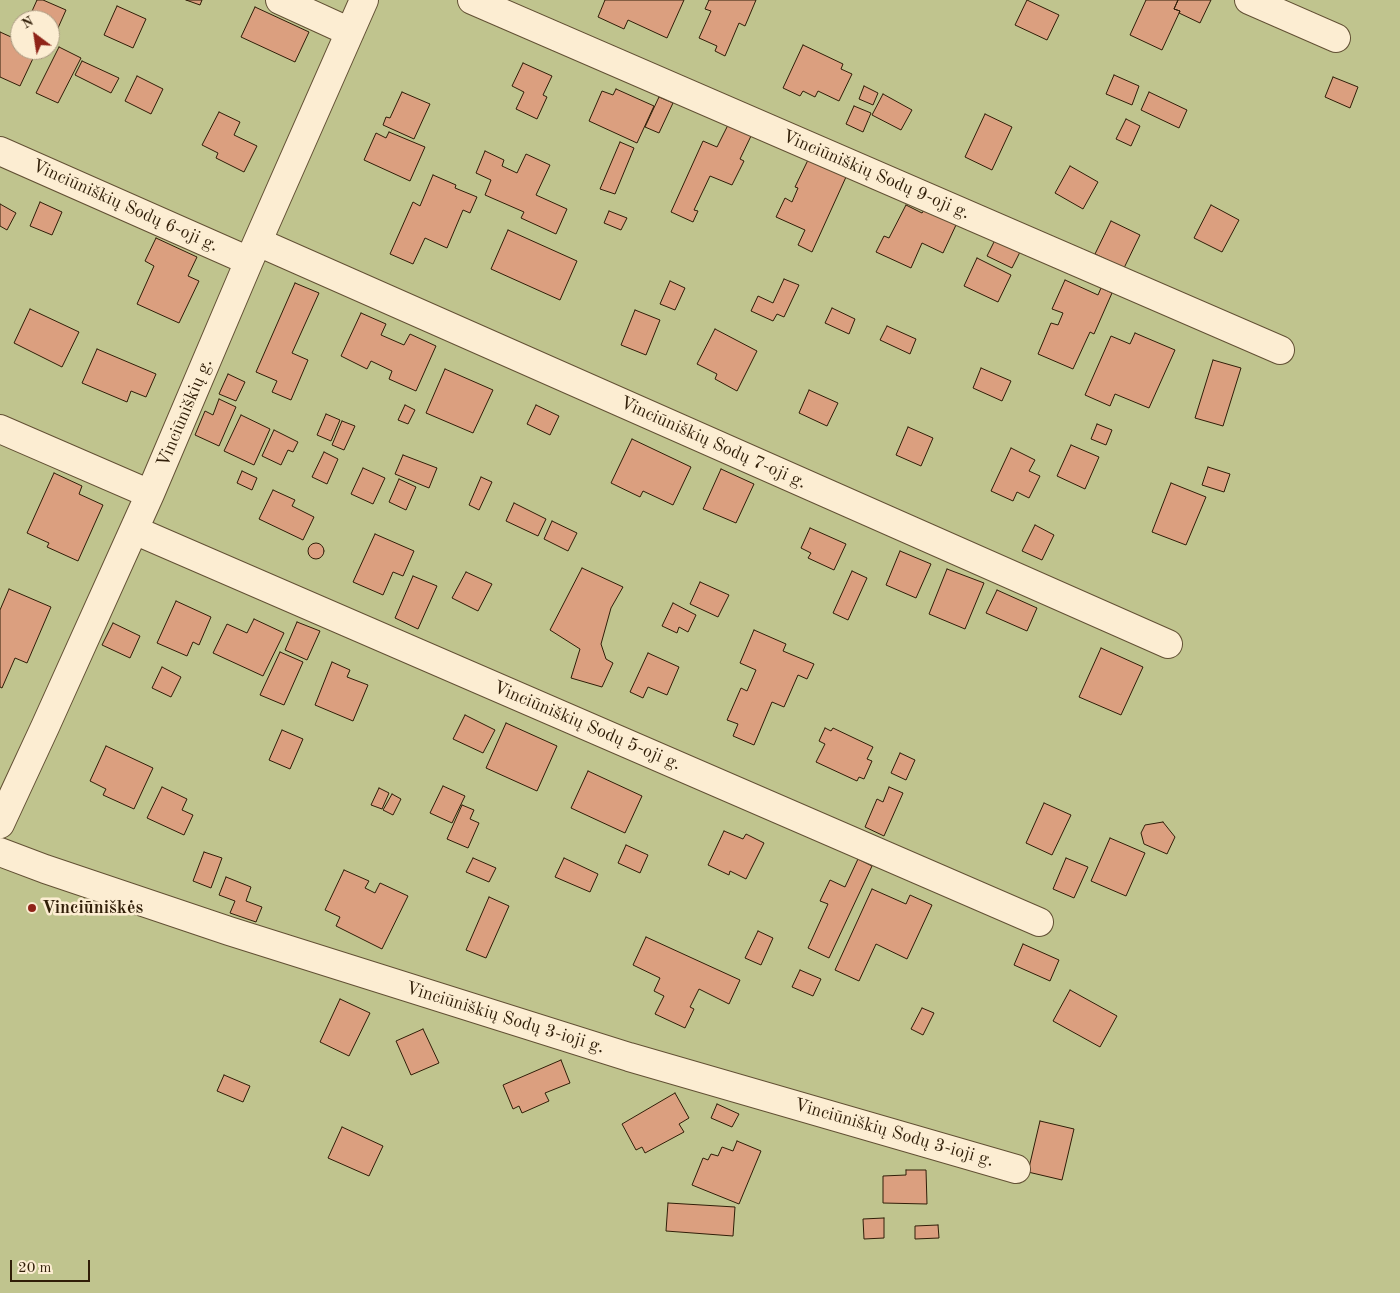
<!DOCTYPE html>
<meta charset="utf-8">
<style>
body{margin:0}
#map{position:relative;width:1400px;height:1293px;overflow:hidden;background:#fae4ba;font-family:"Old Standard TT",serif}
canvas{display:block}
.north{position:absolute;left:10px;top:10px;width:50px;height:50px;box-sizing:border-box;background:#fcedd2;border:1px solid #aa9a81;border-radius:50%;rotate:329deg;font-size:14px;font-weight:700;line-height:20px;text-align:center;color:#301e08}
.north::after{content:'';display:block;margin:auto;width:18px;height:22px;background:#8f2418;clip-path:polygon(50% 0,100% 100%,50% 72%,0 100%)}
.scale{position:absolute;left:10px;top:1260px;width:80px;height:22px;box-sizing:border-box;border:2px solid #301e08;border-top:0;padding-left:6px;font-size:15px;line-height:18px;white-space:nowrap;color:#301e08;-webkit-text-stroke:4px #fcedd2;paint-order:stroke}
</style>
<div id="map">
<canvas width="1400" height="1293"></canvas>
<div class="north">N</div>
<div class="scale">20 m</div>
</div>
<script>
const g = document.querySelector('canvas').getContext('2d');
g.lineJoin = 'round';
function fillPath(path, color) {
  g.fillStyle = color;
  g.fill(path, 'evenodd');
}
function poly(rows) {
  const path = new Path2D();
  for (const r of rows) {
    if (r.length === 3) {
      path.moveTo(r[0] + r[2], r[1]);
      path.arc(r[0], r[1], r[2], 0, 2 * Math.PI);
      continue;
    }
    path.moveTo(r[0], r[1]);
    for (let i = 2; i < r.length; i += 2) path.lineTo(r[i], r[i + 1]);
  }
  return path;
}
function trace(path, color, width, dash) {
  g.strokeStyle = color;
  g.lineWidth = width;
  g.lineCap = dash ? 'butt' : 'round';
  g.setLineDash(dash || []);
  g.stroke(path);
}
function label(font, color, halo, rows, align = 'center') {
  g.font = font + ' "Old Standard TT",serif';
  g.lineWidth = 5;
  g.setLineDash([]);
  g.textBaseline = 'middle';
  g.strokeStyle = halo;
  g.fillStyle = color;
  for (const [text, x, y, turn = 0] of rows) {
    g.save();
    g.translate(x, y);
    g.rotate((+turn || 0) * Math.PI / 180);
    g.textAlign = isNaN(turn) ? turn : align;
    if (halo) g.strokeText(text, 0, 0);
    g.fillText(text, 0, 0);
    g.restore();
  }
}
const green = poly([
 [0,0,1400,0,1400,1293,0,1293],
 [20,20,50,20,50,50,20,50]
]);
const building = poly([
 [37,0,43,0,66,10,54,37,50,35,50,20,28,20,37,0],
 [186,0,202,0,200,5,186,0],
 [605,0,684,0,667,38,628,20,624,29,598,17,605,0],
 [709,0,756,0,745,26,739,23,725,56,715,51,717,46,699,38,711,11,705,9,709,0],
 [1027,0,1059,15,1047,40,1015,25,1027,0],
 [1146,0,1178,0,1174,9,1180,11,1162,50,1130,35,1146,0],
 [1178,0,1211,0,1200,23,1179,13,1180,11,1174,9,1178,0],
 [117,6,146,19,133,48,104,35,117,6],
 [255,7,309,32,295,62,241,37,255,7],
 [0,32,20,41,20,50,37,50,20,86,0,77,0,32],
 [803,45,843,64,841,69,852,74,839,101,818,91,815,97,803,91,800,96,783,88,803,45],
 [59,47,81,58,58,103,36,93,59,47],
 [82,61,119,78,111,93,75,75,82,61],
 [523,63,552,76,543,95,547,97,537,119,516,109,524,92,512,86,523,63],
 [1114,75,1139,86,1132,105,1106,94,1114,75],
 [137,76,163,89,151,114,125,101,137,76],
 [1333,77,1358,87,1350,108,1325,97,1333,77],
 [864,86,878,93,873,105,859,99,864,86],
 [616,89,654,106,637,143,589,121,602,91,613,95,616,89],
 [402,92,430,104,414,139,383,125,386,117,390,118,402,92],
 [1149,92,1187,110,1179,128,1141,110,1149,92],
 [883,94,912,110,901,130,872,115,883,94],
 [659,97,673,103,659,133,645,127,659,97],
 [854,106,871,113,863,132,846,124,854,106],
 [219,112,240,122,234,135,257,146,244,172,216,158,218,153,202,145,219,112],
 [985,114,1012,127,992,170,965,157,985,114],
 [1126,119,1140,126,1131,146,1116,139,1126,119],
 [728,125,751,136,740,159,744,161,732,185,710,176,694,210,698,211,693,222,671,212,703,141,717,147,728,125],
 [389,132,425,147,410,181,364,160,376,133,386,138,389,132],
 [620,142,634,148,615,194,600,189,620,142],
 [485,151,504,160,502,166,517,173,526,154,550,165,536,195,567,209,556,234,521,218,524,212,485,195,491,180,476,173,485,151],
 [808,160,846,177,812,252,798,245,805,230,776,217,785,198,792,202,798,188,795,187,808,160],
 [1070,166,1098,182,1083,209,1055,193,1070,166],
 [433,175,456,185,455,188,477,197,470,213,463,210,447,248,425,238,413,264,390,254,413,202,420,206,433,175],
 [40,202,62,212,52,235,30,226,40,202],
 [0,204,16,213,7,230,0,226,0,204],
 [906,205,922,213,924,210,956,225,943,253,922,243,911,268,876,252,884,236,889,238,906,205],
 [1211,205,1239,220,1222,252,1194,238,1211,205],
 [609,211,627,218,621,230,604,223,609,211],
 [1111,221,1140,235,1124,268,1095,254,1111,221],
 [508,230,577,261,560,300,491,269,508,230],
 [156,238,197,257,188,276,199,281,179,323,137,304,154,266,145,261,156,238],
 [995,240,1020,252,1012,268,987,256,995,240],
 [977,258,1011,275,998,302,964,286,977,258],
 [784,279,799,285,784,317,777,314,773,321,751,311,758,296,773,303,784,279],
 [1065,280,1098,295,1101,288,1112,293,1094,334,1090,332,1073,369,1038,354,1051,323,1058,325,1063,313,1052,309,1065,280],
 [670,281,685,288,675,310,660,304,670,281],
 [295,283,319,293,292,353,308,360,291,400,272,392,277,381,256,372,295,283],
 [832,308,855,319,849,334,825,323,832,308],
 [30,309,79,332,62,367,14,343,30,309],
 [635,310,660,320,646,355,621,345,635,310],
 [361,313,386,324,381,335,404,345,410,334,436,346,416,391,389,379,392,371,371,361,367,369,341,356,361,313],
 [887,326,916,339,910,354,880,340,887,326],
 [715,329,757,351,737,391,715,379,717,374,697,364,715,329],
 [1135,333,1175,350,1149,408,1115,394,1110,406,1085,395,1111,336,1130,344,1135,333],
 [97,349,156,374,146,397,131,391,127,402,82,383,97,349],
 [1213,360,1241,368,1223,426,1195,418,1213,360],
 [981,368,1011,381,1002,401,973,388,981,368],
 [445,369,493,390,473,433,426,413,445,369],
 [228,374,245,382,236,401,219,394,228,374],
 [809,390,838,403,827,426,799,413,809,390],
 [219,399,236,407,219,446,195,435,205,411,213,415,219,399],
 [405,405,415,410,408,424,398,420,405,405],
 [536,405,559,416,550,435,527,424,536,405],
 [326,414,340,420,331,441,317,435,326,414],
 [241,415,270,429,254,465,224,451,241,415],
 [342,421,355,426,344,450,332,445,342,421],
 [1097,424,1112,430,1106,445,1091,439,1097,424],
 [908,427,933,438,921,466,896,455,908,427],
 [274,430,298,442,293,452,288,450,281,465,262,456,274,430],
 [632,439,691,467,673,505,643,491,640,497,611,483,632,439],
 [1071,445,1099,457,1085,489,1057,476,1071,445],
 [1011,448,1035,460,1029,471,1040,476,1029,498,1017,492,1013,501,991,491,1011,448],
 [324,452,338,459,327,484,312,477,324,452],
 [403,455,437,468,429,488,395,474,403,455],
 [1208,467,1230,474,1224,492,1202,485,1208,467],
 [363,468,385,478,373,504,351,494,363,468],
 [721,469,754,484,736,523,703,509,721,469],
 [242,471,257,478,252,490,237,483,242,471],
 [54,473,82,486,79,494,103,505,78,561,47,547,49,543,27,533,54,473],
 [481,477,492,482,479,510,469,505,481,477],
 [399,479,416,487,406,510,389,502,399,479],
 [1171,483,1206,497,1186,545,1152,532,1171,483],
 [273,490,295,500,292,506,314,517,303,540,259,519,273,490],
 [514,503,546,519,538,536,506,521,514,503],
 [552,521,577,533,568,551,544,539,552,521],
 [1035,525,1054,535,1042,560,1022,551,1035,525],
 [810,528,846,544,834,570,808,558,811,553,801,548,810,528],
 [375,534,414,551,403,576,393,572,383,595,353,582,375,534],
 [316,551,8],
 [900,551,931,564,916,598,886,585,900,551],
 [582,568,623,587,611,608,601,644,606,659,613,663,602,687,571,678,580,649,550,630,582,568],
 [947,569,984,583,965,629,929,614,947,569],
 [852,571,867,578,848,620,833,613,852,571],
 [466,572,492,584,478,611,452,598,466,572],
 [413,576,437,586,418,629,395,618,413,576],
 [700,582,729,595,718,617,690,604,700,582],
 [9,589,51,607,27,663,15,658,2,688,0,687,0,610,9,589],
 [997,590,1037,608,1027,631,986,613,997,590],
 [176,601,211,617,199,645,193,642,187,656,157,643,176,601],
 [673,603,696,615,688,632,679,627,677,633,662,626,673,603],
 [254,619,284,633,263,676,213,653,227,624,247,633,254,619],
 [297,622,320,631,307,660,285,650,297,622],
 [113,623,140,636,130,658,102,645,113,623],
 [754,630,786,644,783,651,814,664,807,679,798,675,784,707,772,702,754,745,733,736,738,724,727,720,741,688,747,691,756,670,740,663,754,630],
 [1101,648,1143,667,1121,715,1079,697,1101,648],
 [280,652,303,662,284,705,260,695,280,652],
 [648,653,679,667,667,695,648,687,643,698,630,692,648,653],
 [332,662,350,670,347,677,368,685,353,721,315,705,332,662],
 [162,667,181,677,171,697,152,688,162,667],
 [465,715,495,730,483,753,453,739,465,715],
 [506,723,557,746,537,791,486,768,506,723],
 [825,728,831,731,833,728,873,747,867,759,872,761,864,779,859,777,857,781,816,762,825,744,819,741,825,728],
 [282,730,303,739,290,769,269,760,282,730],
 [106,746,153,768,134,809,103,795,106,789,90,781,106,746],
 [900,753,915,760,906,780,891,773,900,753],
 [588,771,642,796,625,833,571,808,588,771],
 [443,786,465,796,452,823,430,813,443,786],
 [162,787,187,799,182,810,193,815,184,835,147,818,162,787],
 [889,787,903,793,884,836,865,827,877,799,883,802,889,787],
 [379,788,389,793,382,809,371,805,379,788],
 [392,794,401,799,393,815,383,810,392,794],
 [1044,803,1071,815,1052,855,1026,843,1044,803],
 [462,805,474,810,470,819,479,823,468,848,447,839,462,805],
 [1163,822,1175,837,1167,854,1144,844,1141,833,1145,825,1163,822],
 [724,831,743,839,746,834,764,843,746,879,730,871,729,875,708,865,724,831],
 [1110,838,1145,853,1126,896,1091,881,1110,838],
 [626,845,648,855,640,873,618,863,626,845],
 [204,852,222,858,211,888,193,881,204,852],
 [473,858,496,868,489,882,466,872,473,858],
 [564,858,598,874,590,892,555,877,564,858],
 [1066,858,1088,867,1074,898,1053,889,1066,858],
 [858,859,872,866,829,958,808,948,828,904,820,901,830,880,845,887,858,859],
 [344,870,369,881,365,888,375,893,380,883,408,896,382,949,336,926,340,917,325,910,344,870],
 [226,877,251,887,246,901,262,907,256,922,230,913,235,901,219,895,226,877],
 [872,889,906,904,910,895,932,905,907,959,876,944,859,981,835,970,872,889],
 [489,897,509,906,486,958,466,950,489,897],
 [758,931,773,938,761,965,745,958,758,931],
 [646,937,740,980,729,1004,699,989,690,1007,694,1009,685,1028,655,1014,664,996,654,991,660,978,633,965,646,937],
 [1023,944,1059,960,1050,981,1014,965,1023,944],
 [800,970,821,979,813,996,792,987,800,970],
 [1070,990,1117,1016,1100,1047,1053,1021,1070,990],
 [340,999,370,1013,349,1056,320,1042,340,999],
 [922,1008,934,1013,923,1035,911,1029,922,1008],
 [423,1029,439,1063,411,1075,396,1041,423,1029],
 [561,1060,570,1083,545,1093,549,1101,522,1113,519,1106,513,1109,503,1085,561,1060],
 [224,1075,250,1086,243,1102,217,1091,224,1075],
 [675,1093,689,1118,679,1124,684,1132,645,1153,642,1147,636,1150,622,1124,675,1093],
 [717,1104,739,1114,732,1127,711,1118,717,1104],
 [1040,1121,1074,1129,1062,1180,1028,1172,1040,1121],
 [342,1127,383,1146,369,1176,328,1158,342,1127],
 [737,1141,761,1151,739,1204,692,1185,703,1158,708,1160,711,1154,718,1156,722,1147,733,1151,737,1141],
 [906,1170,926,1170,927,1204,883,1203,883,1176,906,1175,906,1170],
 [668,1203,735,1207,733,1236,666,1231,668,1203],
 [884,1218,884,1238,864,1239,863,1219,884,1218],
 [938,1225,939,1238,915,1239,915,1226,938,1225]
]);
const street = poly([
 [280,0,350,32],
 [472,0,1280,350],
 [1249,0,1336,38],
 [0,151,249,261],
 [258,242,1168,644],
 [0,429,150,494],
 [134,530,1039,922],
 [0,824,45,727,150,494,249,261,364,0],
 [0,852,45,869,229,931,629,1057,1016,1169]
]);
const markers = [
 [32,908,5,"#8f2418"]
];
const streetNames = [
 ["Vinciūniškių Sodų 9-oji g.",876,175,23],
 ["Vinciūniškių Sodų 6-oji g.",125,206,24],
 ["Vinciūniškių g.",185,413,-67],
 ["Vinciūniškių Sodų 7-oji g.",713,443,24],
 ["Vinciūniškių Sodų 5-oji g.",587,726,23],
 ["Vinciūniškių Sodų 3-ioji g.",505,1018,17],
 ["Vinciūniškių Sodų 3-ioji g.",894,1133,16]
];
const poiNames = [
 ["Vinciūniškės",42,908]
];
fillPath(green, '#c0c48e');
fillPath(building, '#db9f7f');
trace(building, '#301e08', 1);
trace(street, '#625034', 30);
trace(street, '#fcedd2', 28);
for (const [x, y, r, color] of markers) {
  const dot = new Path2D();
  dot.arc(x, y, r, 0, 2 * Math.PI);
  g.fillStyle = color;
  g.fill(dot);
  trace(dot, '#fcedd2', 2);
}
label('18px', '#301e08', '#fcedd2', streetNames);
label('bold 18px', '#301e08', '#fcedd2', poiNames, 'left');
</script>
